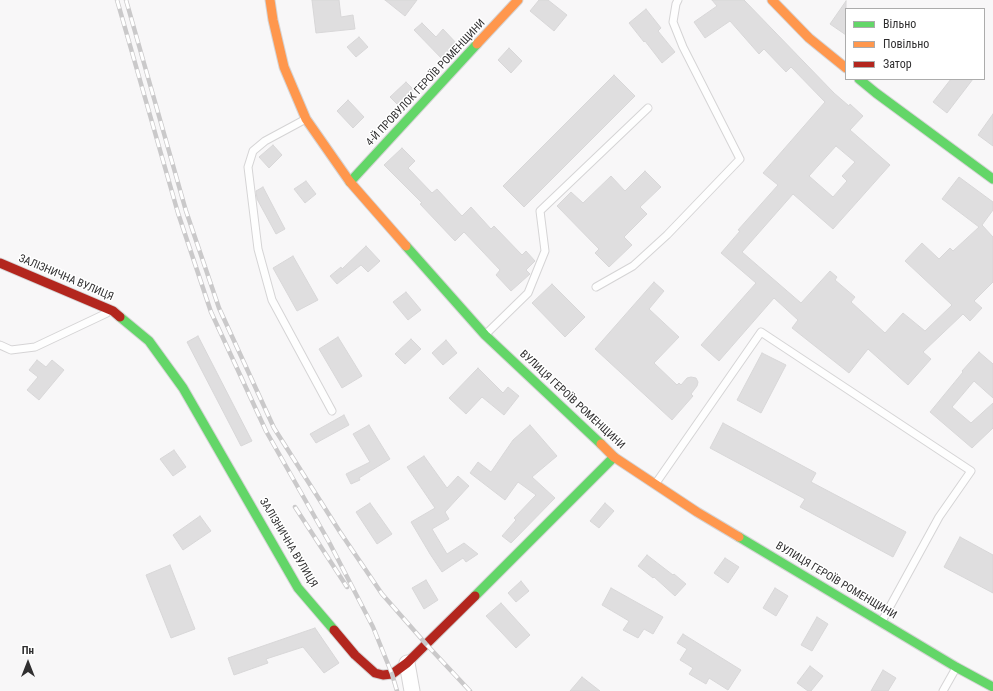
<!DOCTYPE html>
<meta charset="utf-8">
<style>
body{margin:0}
#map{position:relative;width:993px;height:691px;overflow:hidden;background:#f8f7f8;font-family:"Roboto Condensed",sans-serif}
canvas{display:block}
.legend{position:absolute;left:845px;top:8px;width:140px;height:72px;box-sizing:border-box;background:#fff;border:1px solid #acacac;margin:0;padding:5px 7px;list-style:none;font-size:12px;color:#302f30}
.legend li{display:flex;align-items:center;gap:8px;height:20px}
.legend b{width:20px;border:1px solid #acacac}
.north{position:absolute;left:8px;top:643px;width:40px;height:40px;-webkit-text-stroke:3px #fff;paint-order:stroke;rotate:0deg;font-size:11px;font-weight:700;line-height:16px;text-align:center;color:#302f30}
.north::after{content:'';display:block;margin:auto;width:14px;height:18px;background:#302f30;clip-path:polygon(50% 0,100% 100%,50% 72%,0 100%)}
</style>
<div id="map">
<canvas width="993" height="691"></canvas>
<ul class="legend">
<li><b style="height:5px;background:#63d668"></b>Вільно</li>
<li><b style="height:5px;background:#ff974d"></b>Повільно</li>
<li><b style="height:5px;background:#b3261e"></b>Затор</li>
</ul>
<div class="north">Пн</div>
</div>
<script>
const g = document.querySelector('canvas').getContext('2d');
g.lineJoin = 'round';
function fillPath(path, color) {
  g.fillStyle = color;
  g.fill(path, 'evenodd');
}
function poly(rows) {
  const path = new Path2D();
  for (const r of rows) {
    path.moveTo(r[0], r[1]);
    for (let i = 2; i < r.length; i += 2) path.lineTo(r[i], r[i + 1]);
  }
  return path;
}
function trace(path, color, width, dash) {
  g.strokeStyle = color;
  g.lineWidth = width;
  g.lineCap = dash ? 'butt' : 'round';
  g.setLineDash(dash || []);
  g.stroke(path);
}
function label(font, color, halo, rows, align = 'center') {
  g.font = font + ' "Roboto Condensed",sans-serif';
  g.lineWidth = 3;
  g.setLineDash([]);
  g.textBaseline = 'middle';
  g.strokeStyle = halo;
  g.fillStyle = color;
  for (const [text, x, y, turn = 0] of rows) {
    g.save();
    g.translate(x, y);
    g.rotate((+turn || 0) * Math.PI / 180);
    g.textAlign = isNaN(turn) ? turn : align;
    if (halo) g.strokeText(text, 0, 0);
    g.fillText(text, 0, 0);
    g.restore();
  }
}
const building = poly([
 [312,0,339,0,341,17,353,15,355,29,316,33,312,0],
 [385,0,417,0,405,16,385,0],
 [539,0,548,0,567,15,554,31,530,11,539,0],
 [712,0,744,0,834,93,849,106,850,104,863,116,850,130,890,165,833,229,793,194,742,252,801,303,830,271,837,277,835,280,855,297,851,302,885,333,903,313,925,331,952,305,905,261,922,243,939,259,950,248,953,251,979,227,942,199,959,177,993,202,993,210,982,225,993,237,993,282,974,301,982,308,970,321,963,314,923,352,931,359,908,385,868,349,849,373,792,328,798,320,774,298,719,361,701,345,756,283,721,253,740,231,738,230,778,185,763,173,825,102,791,67,786,72,764,49,759,54,730,21,705,38,694,22,717,6,712,0],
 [836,146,855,162,842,176,847,181,833,197,809,176,836,146],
 [846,1,846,35,830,24,846,1],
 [646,9,661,28,658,31,675,52,662,63,645,41,644,42,629,23,646,9],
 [422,23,436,37,443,29,459,46,445,62,414,30,422,23],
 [359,37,368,47,356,57,347,47,359,37],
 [509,48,522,61,511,73,498,60,509,48],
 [614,75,635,96,524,207,503,186,614,75],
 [951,79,973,79,947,113,933,102,951,79],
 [406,82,414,90,398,105,390,97,406,82],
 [348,100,364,117,353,128,337,111,348,100],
 [993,114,993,146,978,135,993,114],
 [273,145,282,155,269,168,259,157,273,145],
 [402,148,415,161,408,168,432,193,437,189,462,216,471,207,491,229,494,226,522,255,526,251,535,261,526,270,530,274,511,291,496,275,500,270,464,232,455,241,420,204,422,203,384,165,402,148],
 [645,171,661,187,640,207,647,214,624,237,632,245,609,267,595,253,599,249,557,206,571,192,583,203,611,176,625,191,645,171],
 [306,181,316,194,305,203,294,189,306,181],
 [263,187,285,229,276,234,257,199,256,191,263,187],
 [366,246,380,261,368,272,361,265,337,284,330,276,341,267,342,269,366,246],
 [293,256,318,300,297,311,273,268,293,256],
 [654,282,664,291,649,309,679,337,654,363,677,385,679,383,681,385,687,378,691,377,696,378,698,382,697,386,691,394,693,396,672,420,595,349,654,282],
 [552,284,585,317,565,337,532,303,552,284],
 [406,292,421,310,408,320,393,302,406,292],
 [198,336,252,441,241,446,187,342,198,336],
 [338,337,362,376,342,388,319,349,338,337],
 [411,339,421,349,405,364,395,354,411,339],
 [446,340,457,353,443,365,432,353,446,340],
 [979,352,993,364,993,398,974,381,952,407,971,423,993,403,993,428,972,448,930,412,963,372,962,371,979,352],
 [762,353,786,365,761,413,737,400,762,353],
 [37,360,46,367,52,360,64,370,39,400,27,390,38,377,29,370,37,360],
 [478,368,503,393,508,387,519,396,504,415,482,397,466,414,449,398,478,368],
 [344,415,349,425,316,443,310,434,344,415],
 [723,423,816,473,811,482,906,532,893,557,800,507,805,499,710,448,723,423],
 [369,425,390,459,359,478,360,480,351,484,346,474,370,462,353,434,369,425],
 [530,425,557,456,532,477,555,498,511,543,502,536,516,520,514,518,536,495,518,482,505,500,470,473,478,462,491,472,513,440,530,425],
 [174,450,186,467,173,476,160,459,174,450],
 [424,456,447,488,458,476,469,486,445,512,449,519,432,529,447,554,464,543,478,554,466,562,463,558,442,572,430,554,411,522,435,508,407,467,424,456],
 [370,503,392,534,377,544,356,512,370,503],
 [605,503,614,511,599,528,590,521,605,503],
 [200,516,211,531,183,550,173,535,200,516],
 [960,537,993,555,993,593,944,567,960,537],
 [647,555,673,575,674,574,686,584,675,596,654,577,653,578,638,566,647,555],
 [725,558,739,567,728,583,714,573,725,558],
 [170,565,195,629,171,638,146,575,170,565],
 [426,580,438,600,424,609,412,588,426,580],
 [521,581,529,591,516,602,508,593,521,581],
 [611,588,663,617,653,634,644,629,638,638,623,630,629,621,602,605,611,588],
 [775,588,788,596,776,616,763,608,775,588],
 [501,603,530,635,516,648,486,616,501,603],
 [817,617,828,624,812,651,801,645,817,617],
 [315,628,339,663,324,673,303,647,266,659,268,663,234,675,228,658,315,628],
 [683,634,741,670,728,690,709,678,706,684,689,674,693,668,680,660,687,649,677,643,683,634],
 [810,666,823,676,811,691,808,691,797,683,810,666],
 [883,670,896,678,888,691,871,691,883,670],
 [582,677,600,691,570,691,582,677]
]);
const lane = poly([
 [304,120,265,141,253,151,248,167,258,249,272,300,332,411],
 [596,287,633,266,667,235,740,159,683,47,673,22,676,4,678,0],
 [487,333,528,293,545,251,540,211,648,108],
 [0,345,11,350,35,347,107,313],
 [656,483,761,332,971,471,939,517,882,621],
 [943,691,956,668]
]);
const street = poly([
 [407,663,412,691]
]);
const fast = poly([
 [859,79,876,93,993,179],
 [350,182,477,44],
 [406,246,485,335,601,444],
 [120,317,149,341,183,388,298,588,334,630],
 [739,537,956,667,993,687],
 [475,596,614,457]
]);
const slow = poly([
 [270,0,273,20,284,67,306,119,350,182,406,246],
 [772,0,809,38,846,68],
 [477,44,518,0],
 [601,444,614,457,697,512,739,537]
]);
const jam = poly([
 [0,263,113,311,120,317],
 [334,630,355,655,375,673,383,675,392,674,407,663,475,596]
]);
const rail = poly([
 [117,0,178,213,211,312,266,431,329,542,373,627,392,674,397,691],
 [126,0,186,211,219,308,274,428,340,532,382,594,426,644,470,691],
 [295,507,347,587]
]);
const streetNames = [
 ["4-Й ПРОВУЛОК ГЕРОЇВ РОМЕНЩИНИ",426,83,-47],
 ["ЗАЛІЗНИЧНА ВУЛИЦЯ",66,278,23],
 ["ВУЛИЦЯ ГЕРОЇВ РОМЕНЩИНИ",572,400,43],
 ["ЗАЛІЗНИЧНА ВУЛИЦЯ",288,543,59],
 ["ВУЛИЦЯ ГЕРОЇВ РОМЕНЩИНИ",836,581,31]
];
fillPath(building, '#dfdedf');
trace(building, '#d8d7d8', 1);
trace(lane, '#d5d4d5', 9);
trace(street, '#d5d4d5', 17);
trace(fast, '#d5d4d5', 11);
trace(slow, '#d5d4d5', 11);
trace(jam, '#d5d4d5', 11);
trace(lane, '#fefefe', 7);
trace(street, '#fefefe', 15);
trace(fast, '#63d668', 9);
trace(slow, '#ff974d', 9);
trace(jam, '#b3261e', 9);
trace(rail, '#cac9ca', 4.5);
trace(rail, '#fff', 3, [9]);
label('11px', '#302f30', '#fff', streetNames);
</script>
